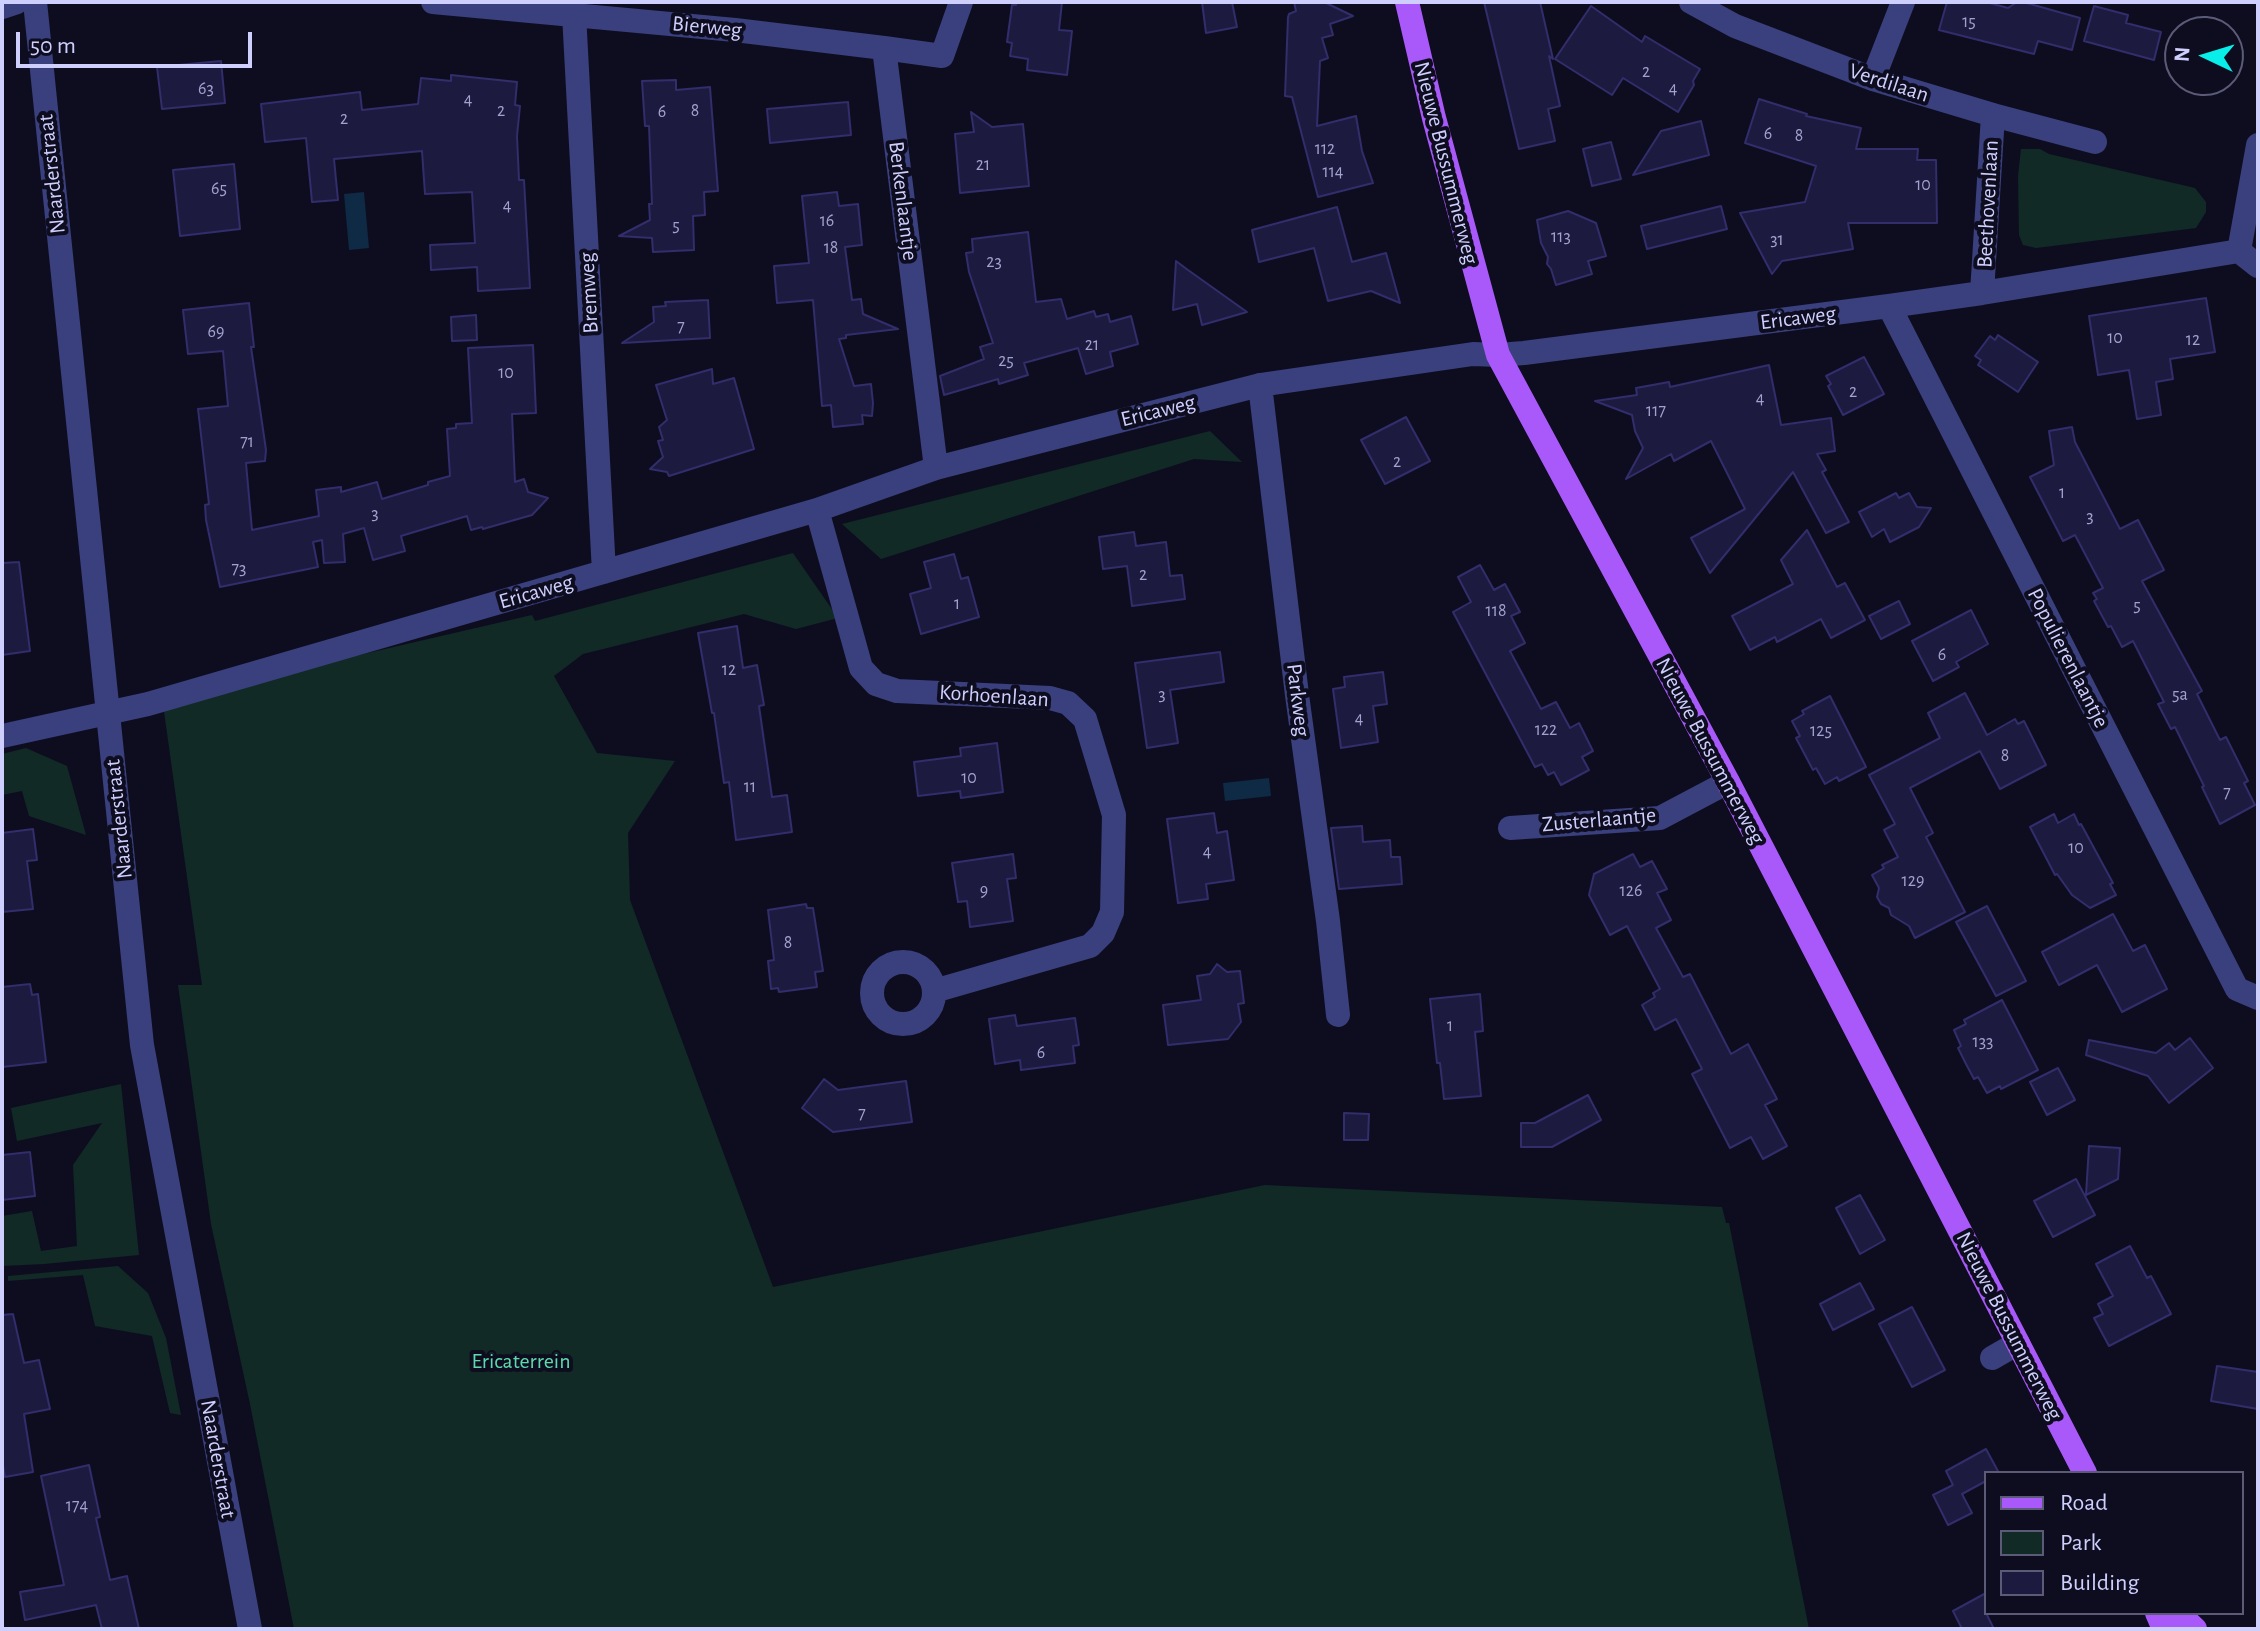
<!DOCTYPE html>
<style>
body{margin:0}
#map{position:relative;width:2260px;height:1631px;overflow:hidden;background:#0e0d20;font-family:"Alegreya Sans",sans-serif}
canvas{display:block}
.frame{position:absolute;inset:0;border:4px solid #cecffd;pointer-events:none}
.legend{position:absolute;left:1984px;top:1471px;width:260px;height:144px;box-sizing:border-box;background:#0e0d20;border:2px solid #5b5b78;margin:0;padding:10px 14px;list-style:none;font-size:24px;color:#cecffd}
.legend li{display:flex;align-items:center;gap:16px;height:40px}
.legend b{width:40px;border:2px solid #5b5b78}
.north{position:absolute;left:2164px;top:16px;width:80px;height:80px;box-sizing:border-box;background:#0e0d20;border:2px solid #5b5b78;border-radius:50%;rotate:274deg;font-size:22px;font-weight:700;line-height:32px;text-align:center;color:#cecffd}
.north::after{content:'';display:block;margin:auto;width:28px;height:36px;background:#08efe9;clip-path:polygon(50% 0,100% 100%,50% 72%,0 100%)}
.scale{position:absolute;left:16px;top:32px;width:236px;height:36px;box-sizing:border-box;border:4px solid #cecffd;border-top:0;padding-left:10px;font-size:24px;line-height:28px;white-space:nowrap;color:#cecffd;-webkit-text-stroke:6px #0e0d20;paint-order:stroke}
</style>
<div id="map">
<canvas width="2260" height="1631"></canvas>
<div class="frame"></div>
<ul class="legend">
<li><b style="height:10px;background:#a959f9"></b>Road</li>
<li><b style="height:22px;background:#112a26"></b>Park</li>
<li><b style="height:22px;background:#1d1a40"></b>Building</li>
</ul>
<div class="north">N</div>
<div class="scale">50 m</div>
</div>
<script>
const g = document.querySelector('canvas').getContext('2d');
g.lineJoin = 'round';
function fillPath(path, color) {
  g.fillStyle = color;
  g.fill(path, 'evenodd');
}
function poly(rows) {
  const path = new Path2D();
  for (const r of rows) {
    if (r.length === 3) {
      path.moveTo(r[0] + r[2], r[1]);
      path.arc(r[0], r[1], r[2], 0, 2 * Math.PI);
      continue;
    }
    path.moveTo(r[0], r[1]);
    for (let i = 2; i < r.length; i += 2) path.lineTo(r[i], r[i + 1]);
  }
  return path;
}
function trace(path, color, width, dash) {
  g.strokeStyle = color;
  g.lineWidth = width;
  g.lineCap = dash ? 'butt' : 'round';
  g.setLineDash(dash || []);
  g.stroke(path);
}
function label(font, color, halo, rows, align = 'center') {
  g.font = font + ' "Alegreya Sans",sans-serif';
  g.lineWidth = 8;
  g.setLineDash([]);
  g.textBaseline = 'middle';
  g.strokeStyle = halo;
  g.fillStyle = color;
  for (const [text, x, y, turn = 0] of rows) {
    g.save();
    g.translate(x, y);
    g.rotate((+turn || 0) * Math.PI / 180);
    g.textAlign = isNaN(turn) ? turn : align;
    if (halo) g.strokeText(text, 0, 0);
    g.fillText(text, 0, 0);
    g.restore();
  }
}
const green = poly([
 [2021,149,2040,149,2049,154,2195,188,2206,202,2206,212,2196,228,2036,248,2023,245,2019,235,2018,176],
 [1210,431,1242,462,1194,459,881,559,842,524],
 [793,553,838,618,796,629,744,614,583,654,554,676,597,753,675,761,628,833,630,900,773,1287,1265,1185,1722,1207,1726,1223,1729,1223,1809,1629,294,1629,250,1404,211,1224,178,985,202,985,163,704,169,699,532,615,535,621],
 [26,748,67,766,86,835,29,816,22,791,2,795,2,754],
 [121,1084,139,1255,44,1264,2,1266,2,1216,32,1211,41,1251,77,1246,73,1165,102,1123,17,1141,11,1108],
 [118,1266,148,1293,166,1338,181,1415,170,1413,152,1336,95,1326,83,1275,8,1281,8,1276]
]);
const water = poly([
 [364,192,369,248,349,250,344,194],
 [1269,778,1271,796,1225,801,1223,783]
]);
const building = poly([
 [1017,2,1062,2,1059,30,1072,31,1067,75,1027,70,1028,59,1010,56,1012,43,1007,42,1012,5,1016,5,1017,2],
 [1202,2,1232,2,1237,27,1206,33,1202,2],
 [1294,2,1324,2,1353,16,1330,24,1333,35,1322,38,1328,58,1320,61,1317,126,1356,116,1362,151,1373,183,1318,197,1292,97,1285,96,1288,17,1289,14,1296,11,1294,2],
 [1484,2,1540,2,1553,59,1549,56,1560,106,1548,109,1555,141,1519,149,1484,2],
 [1947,2,1986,2,2008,8,2017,2,2023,2,2080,18,2072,50,2038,41,2034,54,1939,30,1947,2],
 [1591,6,1642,42,1645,36,1700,69,1693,81,1694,85,1678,112,1623,78,1612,95,1555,59,1591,6],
 [2094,6,2128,15,2126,23,2161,32,2154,60,2084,41,2094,6],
 [221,61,225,103,162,109,157,67,221,61],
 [451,75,517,82,515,105,520,106,517,136,519,180,524,180,530,288,478,291,477,267,431,270,430,245,475,243,472,192,425,194,422,151,334,159,338,200,312,202,306,138,265,142,261,104,360,92,362,110,418,104,421,78,451,81,451,75],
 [676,80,676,90,710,87,718,191,704,192,705,215,693,216,694,250,653,252,652,238,619,236,650,220,649,204,652,204,649,126,645,126,642,81,676,80],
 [1759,99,1807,114,1806,116,1861,128,1856,149,1918,149,1917,160,1936,160,1937,223,1848,223,1853,249,1782,261,1772,274,1740,213,1805,202,1816,166,1745,143,1759,99],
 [848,102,851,135,770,143,767,109,848,102],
 [971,112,992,127,1023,124,1029,186,960,193,955,134,974,132,971,112],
 [1701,121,1709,155,1633,175,1661,131,1701,121],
 [1611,142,1621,179,1592,186,1583,149,1611,142],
 [234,164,240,229,180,236,173,170,234,164],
 [837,192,839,206,858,204,862,245,845,247,852,300,861,299,863,314,898,329,846,335,846,338,839,339,854,386,871,384,873,403,872,416,862,415,863,424,833,427,831,405,822,406,813,300,777,303,774,266,809,263,802,196,837,192],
 [1721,206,1727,229,1647,249,1641,226,1721,206],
 [1337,207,1352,262,1386,253,1400,303,1371,291,1328,301,1314,248,1259,262,1252,230,1337,207],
 [1568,211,1596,223,1606,256,1588,261,1592,274,1556,285,1551,269,1547,264,1548,257,1541,243,1537,220,1568,211],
 [1028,232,1036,302,1061,299,1067,319,1094,311,1096,317,1108,314,1110,322,1131,316,1138,344,1110,352,1113,366,1086,374,1078,348,1024,363,1028,375,999,384,998,379,944,395,940,376,984,359,980,347,993,343,969,272,966,253,973,252,972,239,1028,232],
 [1176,261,1188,270,1247,312,1202,325,1197,304,1173,310,1176,261],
 [2206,298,2215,352,2170,359,2173,379,2156,382,2161,415,2137,419,2129,370,2098,375,2089,316,2206,298],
 [708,300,710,338,622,343,654,322,653,307,666,306,665,302,708,300],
 [249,303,254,347,251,347,266,450,265,461,246,463,252,530,319,516,316,490,341,487,341,492,377,482,382,499,428,485,428,482,450,476,447,429,456,428,456,424,472,423,468,348,533,345,536,413,512,414,515,482,524,479,528,492,548,498,532,515,483,529,482,527,471,530,467,516,401,536,405,551,373,560,364,528,343,534,345,562,324,563,322,540,313,542,318,567,220,587,206,520,205,505,209,504,198,409,228,406,223,351,188,354,183,310,249,303],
 [476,315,477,340,452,341,451,317,476,315],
 [1998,335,2038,362,2018,392,1978,365,1981,360,1975,356,1990,336,1995,340,1998,335],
 [1864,357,1884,394,1843,415,1828,386,1831,384,1826,376,1864,357],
 [1769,365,1781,425,1831,418,1835,451,1817,454,1826,470,1822,472,1849,522,1826,533,1793,472,1710,573,1691,538,1745,509,1711,441,1674,461,1671,454,1626,479,1643,448,1635,431,1632,415,1595,401,1637,395,1636,388,1669,382,1670,387,1769,365],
 [712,369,713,384,734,378,754,449,669,476,667,472,650,469,663,457,658,441,663,440,659,427,667,420,656,385,712,369],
 [1406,417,1430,461,1385,484,1361,440,1406,417],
 [2072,427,2075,442,2120,529,2138,520,2164,570,2142,581,2202,691,2197,694,2220,740,2226,737,2248,781,2244,783,2255,805,2220,824,2202,787,2204,786,2175,727,2171,729,2158,704,2164,702,2133,641,2122,647,2111,626,2108,627,2094,601,2097,599,2093,593,2103,588,2075,535,2063,541,2030,477,2054,465,2049,431,2072,427],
 [1896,493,1899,498,1909,493,1917,507,1931,508,1919,527,1890,542,1884,529,1872,537,1859,512,1896,493],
 [1807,530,1837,587,1845,583,1865,620,1831,638,1821,619,1777,642,1775,637,1750,650,1732,616,1793,584,1781,560,1807,530],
 [1134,532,1136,546,1166,542,1170,576,1182,575,1185,599,1132,606,1127,566,1103,569,1099,537,1134,532],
 [954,554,961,579,968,577,979,617,921,634,910,594,931,588,924,562,954,554],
 [19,562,30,651,2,655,2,563,19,562],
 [1480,565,1494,590,1505,584,1520,612,1511,616,1525,643,1510,651,1541,709,1556,702,1570,728,1579,723,1593,751,1582,757,1589,770,1561,785,1554,772,1548,775,1542,764,1535,767,1453,612,1471,602,1458,577,1480,565],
 [1899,601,1910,624,1881,639,1869,616,1899,601],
 [1971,610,1988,644,1956,662,1959,667,1933,681,1912,641,1971,610],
 [737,626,743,668,757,665,764,705,759,706,772,797,787,795,792,832,736,840,729,782,724,783,714,713,712,713,698,633,737,626],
 [1220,652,1224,682,1170,690,1178,743,1147,748,1135,663,1220,652],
 [1383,672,1387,704,1373,706,1378,742,1341,748,1333,689,1345,687,1344,677,1383,672],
 [1965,693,1987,735,2015,719,2018,724,2024,721,2046,765,2000,789,1980,751,1910,788,1933,833,1926,837,1965,912,1915,938,1909,926,1891,915,1889,908,1881,904,1877,897,1879,888,1872,875,1884,868,1882,865,1898,857,1884,830,1895,824,1869,775,1940,738,1928,713,1965,693],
 [1830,696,1866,767,1839,781,1837,777,1825,784,1816,768,1813,770,1796,738,1800,736,1792,721,1804,714,1802,711,1830,696],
 [997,743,1003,792,961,798,960,791,918,796,914,762,961,756,960,748,997,743],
 [1214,813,1217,833,1227,831,1234,880,1206,884,1208,899,1178,903,1167,819,1214,813],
 [2054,814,2058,823,2074,814,2079,825,2081,824,2113,883,2110,884,2116,895,2090,908,2072,895,2057,874,2055,875,2030,827,2054,814],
 [1362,826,1363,842,1390,840,1391,857,1400,857,1402,884,1339,889,1331,828,1362,826],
 [33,829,37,860,27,861,33,909,2,912,2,833,33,829],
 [1013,854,1016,878,1007,879,1013,921,970,927,967,901,958,902,952,863,1013,854],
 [1633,854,1640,867,1652,861,1667,889,1657,893,1671,920,1656,928,1683,977,1690,974,1731,1054,1748,1044,1777,1099,1765,1105,1787,1146,1763,1159,1751,1137,1730,1148,1692,1074,1702,1069,1676,1019,1655,1030,1642,1005,1655,997,1653,993,1660,989,1627,926,1610,935,1589,895,1594,874,1633,854],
 [806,904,807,908,813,908,823,971,815,972,817,987,779,992,778,988,771,989,768,961,774,960,768,910,806,904],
 [1987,906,2026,981,1996,996,1956,922,1987,906],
 [2113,914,2133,951,2145,945,2167,989,2122,1012,2097,965,2059,985,2042,952,2113,914],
 [1217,964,1227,972,1240,971,1244,1003,1238,1004,1241,1022,1228,1039,1168,1045,1163,1005,1201,1000,1197,976,1210,974,1217,964],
 [30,984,32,995,38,994,46,1062,2,1067,2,987,30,984],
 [1480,994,1483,1031,1475,1032,1481,1096,1444,1099,1440,1063,1437,1063,1430,999,1480,994],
 [2002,1000,2038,1070,2001,1089,2000,1086,1987,1093,1978,1077,1974,1079,1966,1064,1958,1048,1961,1046,1954,1030,1966,1024,1964,1020,2002,1000],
 [1015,1015,1017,1026,1075,1018,1079,1045,1073,1046,1075,1063,1021,1070,1020,1060,995,1064,989,1019,1015,1015],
 [2190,1038,2213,1068,2169,1103,2148,1076,2086,1055,2089,1040,2156,1053,2169,1043,2175,1050,2190,1038],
 [2058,1068,2075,1100,2047,1115,2030,1082,2058,1068],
 [824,1079,838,1090,906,1081,912,1122,833,1132,802,1108,824,1079],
 [1588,1095,1601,1120,1552,1147,1521,1147,1521,1123,1535,1123,1588,1095],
 [1344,1113,1369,1114,1368,1140,1344,1140,1344,1113],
 [2089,1146,2120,1148,2118,1179,2086,1195,2089,1146],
 [30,1152,35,1196,2,1200,2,1155,30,1152],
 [2076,1179,2095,1215,2053,1237,2034,1201,2076,1179],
 [1860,1195,1885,1240,1860,1254,1836,1208,1860,1195],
 [2130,1246,2147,1278,2151,1276,2171,1314,2109,1346,2094,1318,2103,1314,2098,1304,2113,1296,2096,1264,2130,1246],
 [1860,1283,1874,1309,1833,1330,1820,1304,1860,1283],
 [1912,1307,1945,1370,1912,1387,1879,1324,1912,1307],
 [13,1314,24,1363,39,1360,50,1409,24,1414,33,1472,5,1477,2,1460,2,1315,13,1314],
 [2217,1366,2258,1372,2258,1409,2211,1401,2217,1366],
 [1986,1449,1999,1473,1986,1473,1986,1481,1962,1494,1972,1513,1948,1525,1933,1495,1953,1485,1946,1471,1986,1449],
 [89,1465,100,1517,96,1518,110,1580,127,1576,139,1629,102,1629,96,1605,25,1620,20,1592,64,1585,41,1476,89,1465],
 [1986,1593,1986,1613,1994,1629,1962,1629,1953,1611,1986,1593]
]);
const minor = poly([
 [35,2,142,1045,250,1629],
 [433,2,735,30,884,48],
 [1691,2,1735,26,1873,79,1993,115,2095,142],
 [2,7,17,2],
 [574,14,604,572],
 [1873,79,1903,2],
 [2239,251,2258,145],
 [2239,251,2258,266],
 [1982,293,1993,115],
 [1889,306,2237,989,2258,998],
 [1260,385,1297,695,1328,921,1338,1015],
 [936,468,884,48,942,56,961,2],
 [817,510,861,668,876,684,897,691,1050,698,1068,703,1085,719,1114,815,1112,912,1103,933,1090,946,934,991],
 [2,736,148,704,817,510,936,468,1260,385,1473,354,1498,355,1524,353,1889,306,1982,293,2239,251],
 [1510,828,1660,818,1728,782],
 [903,993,31],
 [1992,1358,2018,1343]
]);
const major = poly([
 [1407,2,1434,118,1498,355,1728,782,2085,1473],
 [2157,1613,2164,1629],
 [2178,1613,2195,1629]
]);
const numberNames = [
 ["15",1969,22],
 ["2",1646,72],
 ["63",206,89],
 ["4",1673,89],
 ["4",468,100],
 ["2",501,111],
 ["8",695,111],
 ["6",662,112],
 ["2",344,119],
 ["6",1768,134],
 ["8",1799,136],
 ["112",1325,149],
 ["21",983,165],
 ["114",1333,172],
 ["10",1923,185],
 ["65",219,189],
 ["4",507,206],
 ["16",827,221],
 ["5",676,226],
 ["113",1561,237],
 ["31",1777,240],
 ["18",831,248],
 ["23",994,262],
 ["7",681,327],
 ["69",216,332],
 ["10",2115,338],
 ["12",2193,340],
 ["21",1092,345],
 ["25",1006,361],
 ["10",506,373],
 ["2",1853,392],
 ["4",1760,399],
 ["117",1656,411],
 ["71",247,442],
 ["2",1397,462],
 ["1",2062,493],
 ["3",375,514],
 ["3",2090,517],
 ["73",239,569],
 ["2",1143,575],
 ["1",957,604],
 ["5",2137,606],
 ["118",1496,611],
 ["6",1942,655],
 ["12",729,670],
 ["3",1162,695],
 ["5a",2180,695],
 ["4",1359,719],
 ["122",1546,730],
 ["125",1821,731],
 ["8",2005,756],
 ["10",969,778],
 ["11",750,787],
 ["7",2227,793],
 ["10",2076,848],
 ["4",1207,852],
 ["129",1913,881],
 ["9",984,891],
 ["126",1631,891],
 ["8",788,943],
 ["1",1450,1026],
 ["133",1983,1042],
 ["6",1041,1053],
 ["7",862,1114],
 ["174",77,1506]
];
const streetNames = [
 ["Bierweg",707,27,6],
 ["Verdilaan",1889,83,18],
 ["Nieuwe Bussummerweg",1446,163,76],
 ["Naarderstraat",52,174,-96],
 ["Berkenlaantje",903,201,83],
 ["Beethovenlaan",1988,204,-87],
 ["Bremweg",589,293,-93],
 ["Ericaweg",1798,318,-7],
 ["Ericaweg",1158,411,-14],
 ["Ericaweg",536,592,-16],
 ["Populierenlaantje",2068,658,63],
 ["Korhoenlaan",994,696,4],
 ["Parkweg",1298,700,83],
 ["Nieuwe Bussummerweg",1710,751,62],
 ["Naarderstraat",119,819,-96],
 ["Zusterlaantje",1599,820,-5],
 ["Nieuwe Bussummerweg",2009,1326,63],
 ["Naarderstraat",218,1459,80]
];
const parkNames = [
 ["Ericaterrein",521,1361]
];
fillPath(green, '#112a26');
fillPath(water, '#0e2a44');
fillPath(building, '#1d1a40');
trace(building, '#322d6b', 2);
trace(minor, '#3a407d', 24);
trace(major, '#a959f9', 24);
label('18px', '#a2a2ce', null, numberNames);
label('22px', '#cecffd', '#0e0d20', streetNames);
label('22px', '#5ddaab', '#0e0d20', parkNames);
</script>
